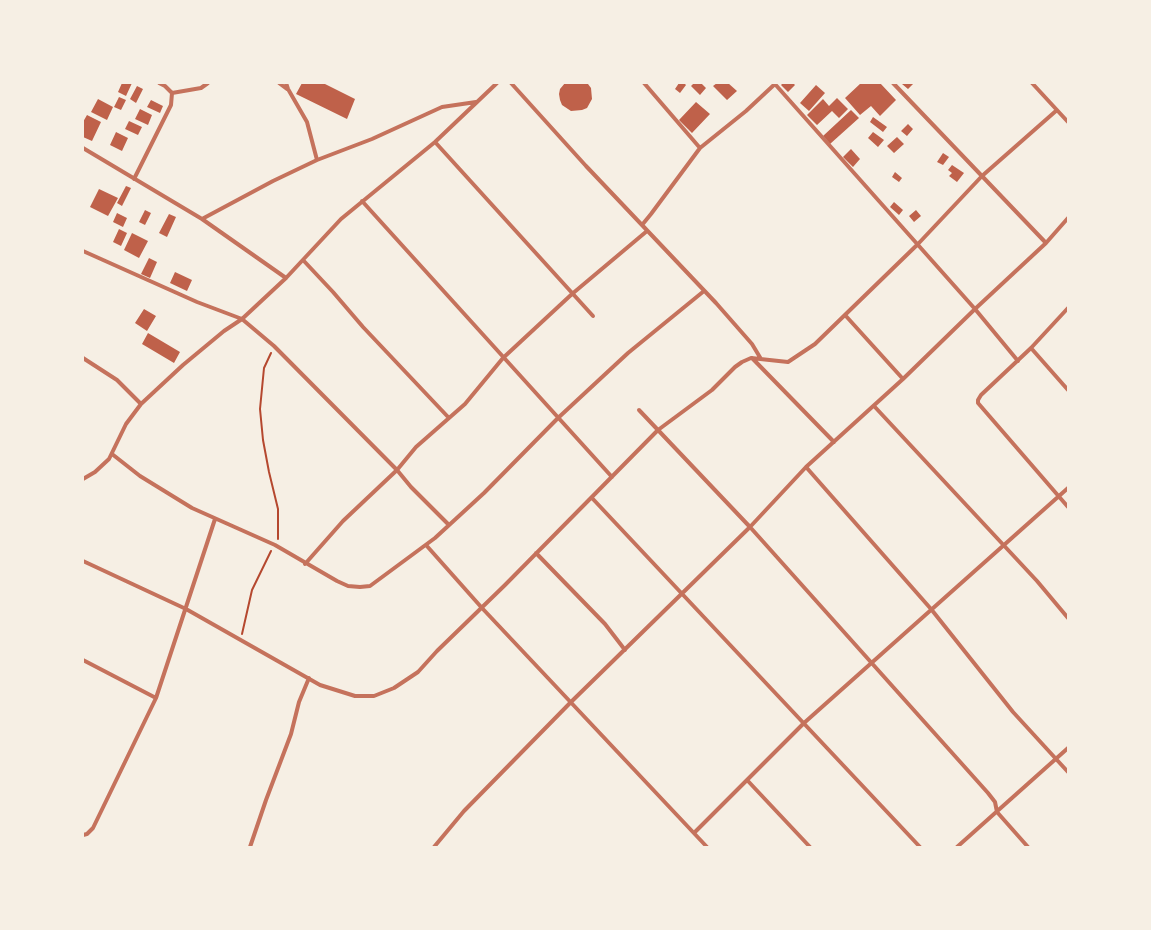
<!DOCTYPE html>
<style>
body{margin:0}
#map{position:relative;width:1151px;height:930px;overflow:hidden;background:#f6efe4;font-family:Karla,sans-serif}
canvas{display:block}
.frame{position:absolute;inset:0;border:84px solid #f6efe4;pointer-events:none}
</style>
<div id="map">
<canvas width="1151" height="930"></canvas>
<div class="frame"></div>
</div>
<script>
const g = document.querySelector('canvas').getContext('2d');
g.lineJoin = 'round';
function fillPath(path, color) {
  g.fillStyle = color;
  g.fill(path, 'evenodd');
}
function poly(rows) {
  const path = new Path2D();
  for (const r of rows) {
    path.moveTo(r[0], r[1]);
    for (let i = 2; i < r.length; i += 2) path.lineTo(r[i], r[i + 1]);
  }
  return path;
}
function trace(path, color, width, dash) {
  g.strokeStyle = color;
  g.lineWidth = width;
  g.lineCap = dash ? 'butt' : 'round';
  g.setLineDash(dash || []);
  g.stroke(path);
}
const building = poly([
 [122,83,132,83,126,96,118,92],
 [302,83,323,83,355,99,347,119,296,94],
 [565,83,588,84,591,88,592,99,587,108,582,110,571,111,562,105,560,100,559,94,560,89],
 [679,83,684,83,686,85,680,93,675,89],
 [694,83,701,83,706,88,700,95,691,86],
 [717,83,728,83,737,91,727,100,713,86],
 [783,83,793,83,795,85,788,92,781,85],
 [861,83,880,83,896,100,880,116,871,106,860,115,845,98],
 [903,83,914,83,908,89,902,84],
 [816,85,825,93,809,111,800,103],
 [137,86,143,89,136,103,130,99],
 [119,97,126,100,121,110,114,107],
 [837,98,848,109,839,118,832,111,817,125,807,115,823,99,829,106],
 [98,99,113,107,107,120,91,112],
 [151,100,163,106,160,113,147,107],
 [696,102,710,114,692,133,679,120],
 [140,109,152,115,148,125,135,119],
 [851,110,859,118,830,144,823,136],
 [87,115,101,122,92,141,83,137,83,122],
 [873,117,887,127,883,132,870,122],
 [129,121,142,127,138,135,125,129],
 [908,124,913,129,907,136,901,131],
 [116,132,128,138,122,151,110,145],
 [873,132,884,140,878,147,868,138],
 [897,137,904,144,894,153,887,146],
 [851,149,860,159,853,167,843,157],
 [943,153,949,157,943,165,937,162],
 [952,165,964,173,957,182,949,176,952,173,948,170],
 [895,172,902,178,899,182,892,177],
 [126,186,131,188,122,206,117,203],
 [99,189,118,198,108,216,90,207],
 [894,202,903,210,899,215,890,207],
 [145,210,151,213,145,225,139,222],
 [916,210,921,216,914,222,909,216],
 [117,213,127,218,123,227,113,222],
 [169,214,176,217,167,237,159,233],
 [119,229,127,233,121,246,113,242],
 [132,233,148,241,139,258,124,250],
 [149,258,157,262,150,278,141,274],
 [175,272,192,280,187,291,170,283],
 [144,309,156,316,147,331,135,323],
 [148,333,180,352,174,363,142,344]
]);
const path = poly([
 [271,353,264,368,260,409,263,440,269,472,278,509,278,539],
 [242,634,252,590,271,551]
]);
const minor = poly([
 [279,83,287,89],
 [286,83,288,89,307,122,317,160],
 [511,83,586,166,716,303,752,344,761,359],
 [644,83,700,148,746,111,776,83],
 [774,83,975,309,1018,361],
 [893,83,1046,243],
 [1032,83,1068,122],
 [172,93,201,88,208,83],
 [435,142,593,316],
 [83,148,202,219,286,278],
 [134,179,171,105,172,93,165,86,159,83],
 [362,201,612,477],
 [202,219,273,181,317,160,372,139,442,107,476,102],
 [642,225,651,214,700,148],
 [83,251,197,302,242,319,274,346,397,470,411,487,448,524],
 [303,260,333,292,363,327,449,418],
 [1068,308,1031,348,981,395,978,400,978,403,1068,507],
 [845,315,903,379],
 [1031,348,1068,390],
 [83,358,117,380,141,404],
 [752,358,834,442],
 [874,406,1037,581,1068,618],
 [639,410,750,527,988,793,995,802,997,812,1028,847],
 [112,454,140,476,192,508,275,545,337,581,348,586,360,587,370,586,435,538,484,493,558,418,628,353,704,291],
 [806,467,931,609,1013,712,1068,772],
 [83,479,95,472,109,459,126,424,141,404,183,365,224,331,242,319,286,278,341,219,435,142,497,83],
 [592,498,920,847],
 [426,545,482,608,707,847],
 [536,553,605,624,625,650],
 [83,561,186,609,320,685,355,696,374,696,394,688,418,672,437,651,505,585,658,430,712,390,735,367,742,362,751,358,788,362,815,344,918,244,982,176,1057,110],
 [305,564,343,521,397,470,416,447,465,404,503,358,572,294,647,231],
 [83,660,156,698],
 [747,780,810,847],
 [694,833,804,723,1068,488],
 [83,835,87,834,93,828,156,698,215,519],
 [250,847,266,800,291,734,299,702,309,678],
 [434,847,464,811,571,702,750,527,806,467,903,379,975,309,1046,243,1068,218],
 [957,847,1068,748]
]);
fillPath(building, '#bf614a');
trace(path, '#b5482f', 2);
trace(minor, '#c5725c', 4);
</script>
